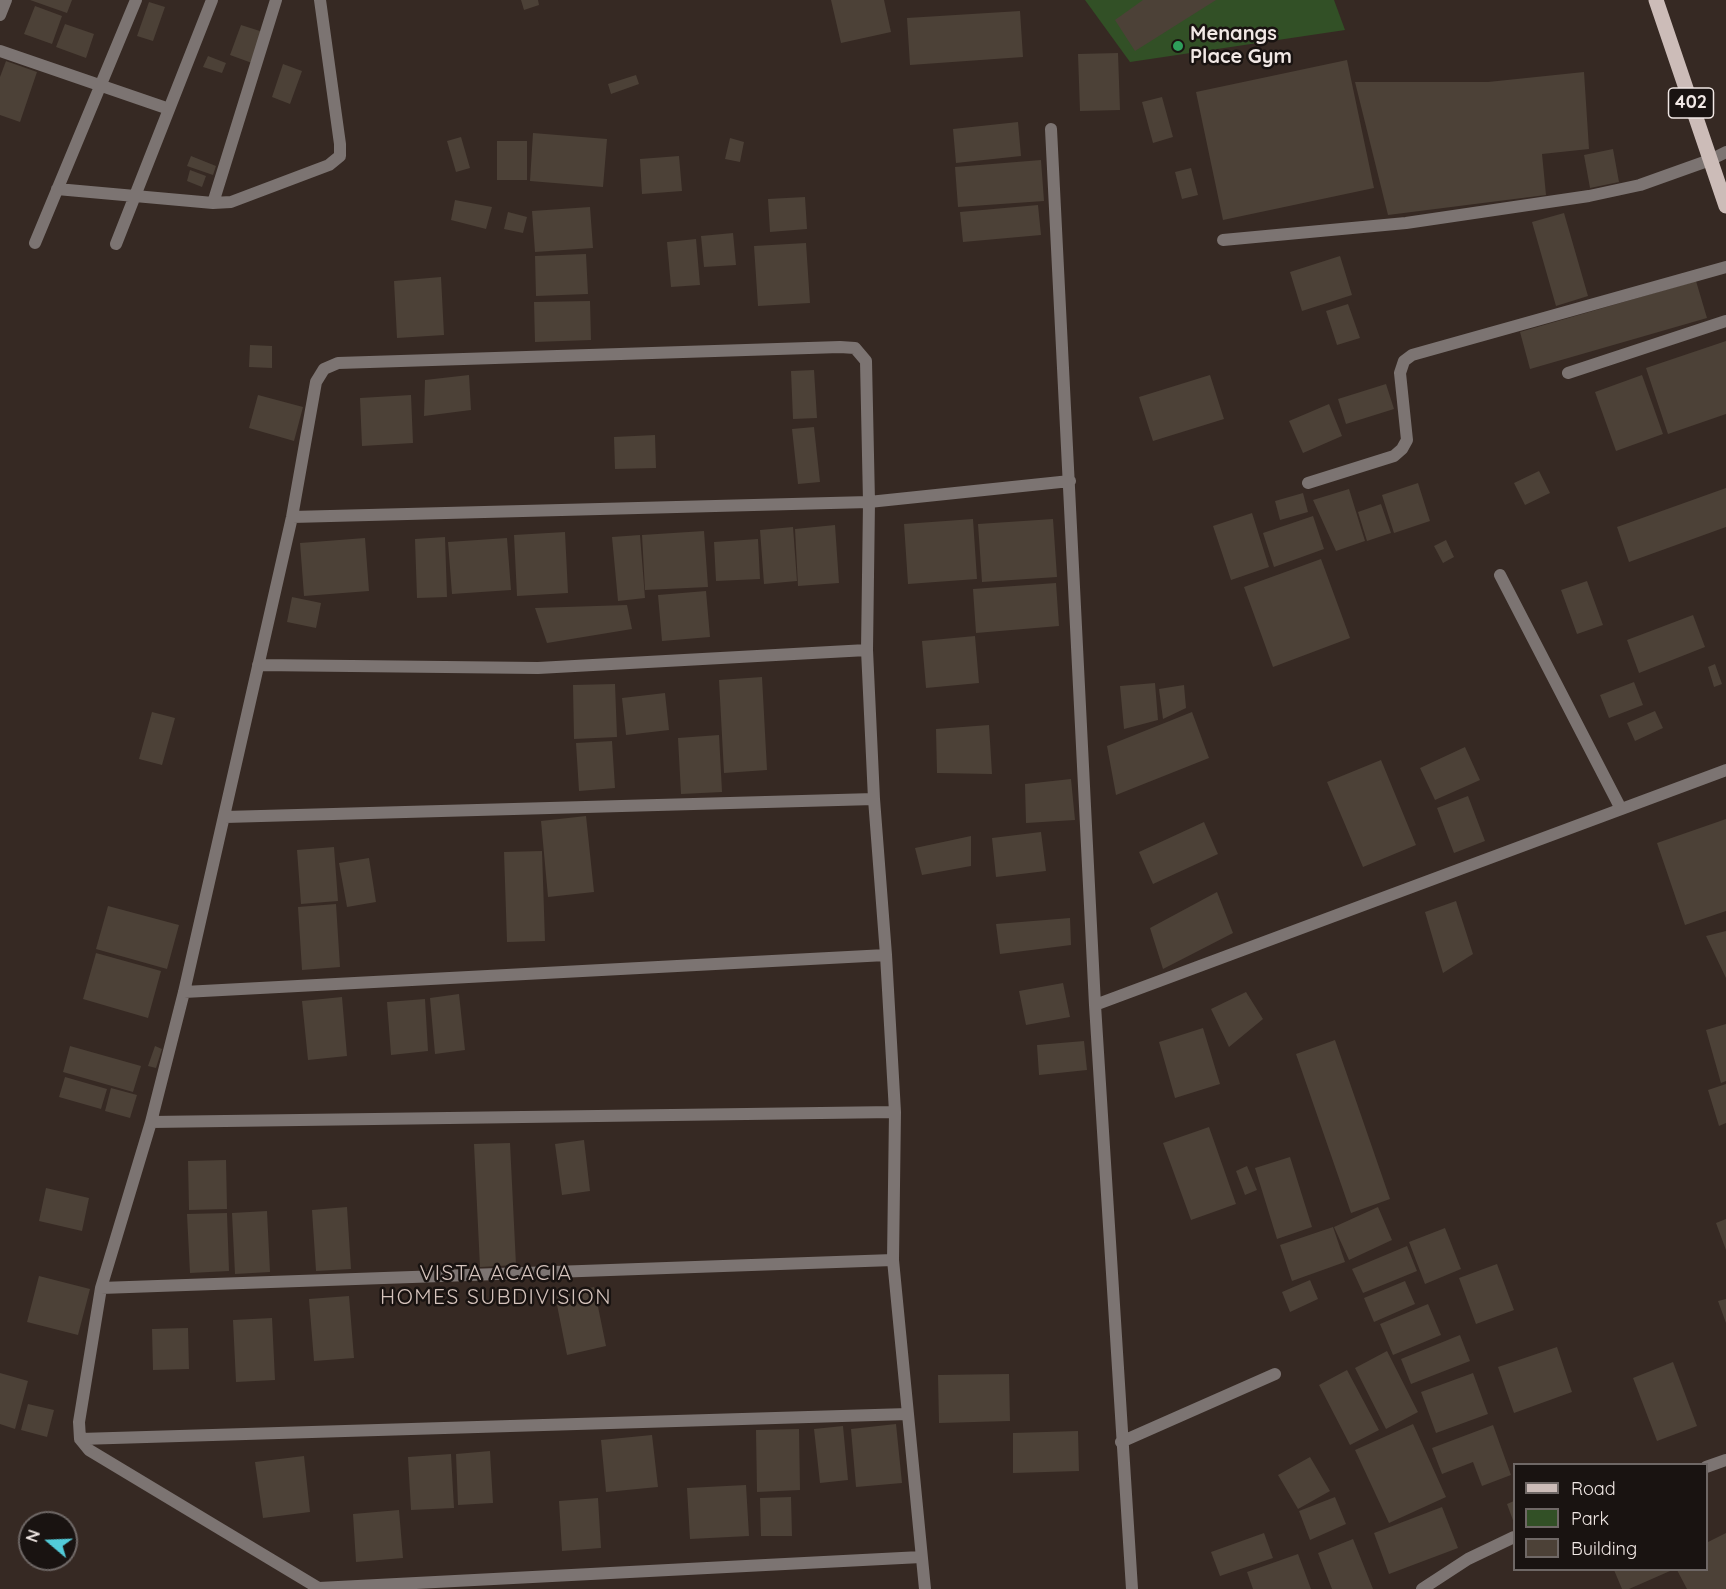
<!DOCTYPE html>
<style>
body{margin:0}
#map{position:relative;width:1726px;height:1589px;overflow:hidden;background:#362923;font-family:Quicksand,sans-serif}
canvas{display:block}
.legend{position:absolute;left:1513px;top:1463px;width:195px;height:108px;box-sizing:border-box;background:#191311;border:2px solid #6f6866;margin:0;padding:8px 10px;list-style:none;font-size:18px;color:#f1e8e5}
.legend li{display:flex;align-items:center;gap:12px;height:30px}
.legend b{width:30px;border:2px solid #6f6866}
.north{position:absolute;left:18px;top:1511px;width:60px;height:60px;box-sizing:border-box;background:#191311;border:2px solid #6f6866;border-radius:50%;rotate:289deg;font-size:16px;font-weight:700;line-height:24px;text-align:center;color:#f1e8e5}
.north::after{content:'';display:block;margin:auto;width:21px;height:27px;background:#52cbd9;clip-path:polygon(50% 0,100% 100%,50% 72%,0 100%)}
</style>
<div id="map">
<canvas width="1726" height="1589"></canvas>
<ul class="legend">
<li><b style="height:8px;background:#ccbcb8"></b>Road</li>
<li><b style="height:16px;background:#325026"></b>Park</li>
<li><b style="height:16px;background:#4c4137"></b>Building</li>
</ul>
<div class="north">N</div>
</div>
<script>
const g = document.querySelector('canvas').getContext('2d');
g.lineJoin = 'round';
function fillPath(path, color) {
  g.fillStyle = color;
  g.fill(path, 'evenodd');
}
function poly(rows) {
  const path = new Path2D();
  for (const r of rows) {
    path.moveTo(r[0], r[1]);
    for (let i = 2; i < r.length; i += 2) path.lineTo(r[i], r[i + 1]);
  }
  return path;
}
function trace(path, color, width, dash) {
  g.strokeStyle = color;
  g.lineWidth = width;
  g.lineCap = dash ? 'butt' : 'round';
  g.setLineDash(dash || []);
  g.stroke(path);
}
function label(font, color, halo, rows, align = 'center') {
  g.font = font + ' Quicksand,sans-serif';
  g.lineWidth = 5;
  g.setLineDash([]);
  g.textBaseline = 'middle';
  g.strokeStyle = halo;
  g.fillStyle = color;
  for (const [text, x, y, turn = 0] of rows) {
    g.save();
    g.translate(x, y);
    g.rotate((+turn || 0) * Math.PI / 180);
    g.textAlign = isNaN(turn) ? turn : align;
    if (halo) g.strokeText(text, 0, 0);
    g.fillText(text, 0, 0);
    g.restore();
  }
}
const green = poly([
 [1085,0,1334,0,1345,30,1130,62]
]);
const building = poly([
 [30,0,72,0,67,13],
 [521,0,538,0,539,5,524,10],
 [831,0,884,0,891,32,841,43],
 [1143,0,1216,0,1135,51,1115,20],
 [149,2,165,7,153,41,137,36],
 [35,6,62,16,52,44,24,34],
 [1020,11,1023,57,910,65,907,18],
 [65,24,94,34,86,58,56,47],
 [241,25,263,32,252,63,230,55],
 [1118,53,1120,110,1080,111,1078,54],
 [208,56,226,63,222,73,203,67],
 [1347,60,1374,188,1223,220,1196,92],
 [6,61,37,72,20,122,0,115,0,77],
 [283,64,302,71,290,104,272,97],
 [1584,72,1589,149,1542,154,1546,195,1388,215,1355,82,1488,82],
 [636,75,639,84,611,94,608,84],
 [1162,97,1173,137,1153,143,1142,102],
 [1018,122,1021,156,956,163,953,129],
 [533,133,607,139,603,187,530,181],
 [461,137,470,168,456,172,447,141],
 [730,138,744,142,740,162,725,159],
 [497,141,527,141,527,180,497,180],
 [1613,149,1619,182,1590,188,1584,155],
 [191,156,216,166,213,175,187,166],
 [679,156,682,191,642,194,640,159],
 [1041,160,1044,201,958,207,955,167],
 [1191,168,1198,195,1182,199,1175,172],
 [190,170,206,176,202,187,187,181],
 [805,197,807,229,770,232,768,199],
 [455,200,492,207,486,229,451,220],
 [1038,205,1041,235,963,242,960,212],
 [590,207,593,248,535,252,532,211],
 [508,212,527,217,523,233,504,229],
 [1564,213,1588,296,1556,306,1532,222],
 [733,233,736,265,704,267,701,236],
 [696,239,700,285,671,287,667,242],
 [806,243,810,303,758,306,754,246],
 [586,254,588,294,536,296,535,256],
 [1340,256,1352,295,1302,311,1290,272],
 [441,277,444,335,397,338,394,281],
 [1696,281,1707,318,1530,369,1520,332],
 [590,301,591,340,535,342,534,302],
 [1348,304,1360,338,1337,345,1326,311],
 [1726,341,1726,414,1668,434,1646,368],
 [250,345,272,346,272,368,249,367],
 [814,370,817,418,793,419,791,371],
 [469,375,471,410,424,416,425,380],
 [1210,375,1224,419,1153,441,1139,397],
 [1642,375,1663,434,1616,451,1595,392],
 [1386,384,1394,409,1346,424,1338,399],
 [258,395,303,407,294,441,249,428],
 [411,395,413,443,362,446,360,398],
 [1329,404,1342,436,1303,453,1289,421],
 [814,427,820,482,798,484,792,429],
 [655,435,656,468,615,469,614,437],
 [1539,471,1550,493,1525,505,1514,483],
 [1418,483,1430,521,1394,533,1382,495],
 [1726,488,1726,527,1629,562,1617,527],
 [1349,489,1365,541,1336,551,1313,500],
 [1303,493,1308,512,1280,520,1275,501],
 [1381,504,1391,533,1367,541,1358,512],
 [1252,513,1269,567,1231,580,1213,526],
 [1313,516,1324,549,1274,567,1263,533],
 [973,519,977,579,908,584,904,524],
 [1053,519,1057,577,982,582,978,524],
 [835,525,839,583,798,586,795,529],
 [793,527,797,581,764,584,760,530],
 [704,531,708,587,645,590,642,535],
 [565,532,568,593,517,596,514,535],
 [640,535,645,598,618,601,612,537],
 [445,537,447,597,417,598,415,539],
 [365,538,369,591,304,596,300,543],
 [507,538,511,590,452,594,448,542],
 [758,539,760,579,716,581,714,542],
 [1446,540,1454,557,1443,563,1434,546],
 [1321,559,1350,638,1273,667,1244,587],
 [1587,581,1603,625,1577,634,1561,590],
 [1056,583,1059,626,976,633,973,589],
 [706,591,710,637,662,641,658,595],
 [292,597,321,603,316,628,287,622],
 [627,605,632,629,547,643,535,608],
 [1693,615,1705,647,1639,673,1627,640],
 [975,636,979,683,926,688,922,641],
 [1715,664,1722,684,1714,687,1708,667],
 [762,677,767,770,724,773,719,680],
 [1634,682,1643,705,1609,718,1600,695],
 [1155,683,1158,720,1124,729,1120,686],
 [615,684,617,737,574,739,573,685],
 [1184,685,1186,708,1163,719,1159,689],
 [665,693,669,730,626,735,622,698],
 [1655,711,1663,728,1635,741,1627,723],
 [152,712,175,718,162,765,139,759],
 [1192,712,1209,758,1116,795,1107,746],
 [989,725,992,774,937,773,936,729],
 [719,735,722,792,681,794,678,738],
 [612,741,615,788,579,791,576,743],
 [1465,747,1480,780,1435,800,1420,768],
 [1381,760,1416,845,1363,867,1327,782],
 [1071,779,1075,820,1026,823,1025,784],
 [1468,796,1485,841,1454,853,1437,808],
 [586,816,594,892,548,897,541,821],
 [1726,819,1726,911,1685,925,1657,843],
 [1204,822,1218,854,1153,884,1139,852],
 [1041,832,1046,871,996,877,992,838],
 [971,836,971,866,922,875,915,848],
 [334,847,338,901,301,904,297,850],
 [542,851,545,941,507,942,504,852],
 [369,858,376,902,347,907,339,863],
 [1217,892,1233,933,1163,969,1150,928],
 [1456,901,1473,954,1443,973,1425,912],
 [336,904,340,967,302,970,298,907],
 [108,906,179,925,167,969,96,949],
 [1070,918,1071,945,1000,954,996,924],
 [1726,931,1726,978,1706,936],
 [96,953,161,971,148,1018,83,999],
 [1063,983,1070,1017,1026,1025,1019,991],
 [1246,992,1263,1019,1229,1047,1211,1009],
 [459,994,465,1050,435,1054,430,998],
 [342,997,347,1056,308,1060,302,1001],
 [425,999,428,1051,391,1055,387,1002],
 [1726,1024,1726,1081,1721,1083,1706,1030],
 [1203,1028,1220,1084,1175,1098,1159,1042],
 [1335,1040,1390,1199,1351,1213,1296,1054],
 [1084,1041,1087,1070,1039,1075,1037,1045],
 [70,1046,141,1066,133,1092,63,1072],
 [155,1046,162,1049,156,1068,148,1066],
 [65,1077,107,1089,101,1109,59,1097],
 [1726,1084,1726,1123,1719,1126,1708,1090],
 [111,1088,137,1095,130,1118,105,1111],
 [1209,1127,1236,1204,1191,1220,1163,1143],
 [584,1140,590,1191,562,1195,555,1144],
 [510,1143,516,1265,480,1267,474,1144],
 [1290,1157,1312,1227,1277,1239,1255,1168],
 [226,1160,227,1209,189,1210,188,1161],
 [1247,1166,1257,1190,1245,1195,1236,1171],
 [46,1188,89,1198,82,1231,39,1221],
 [347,1207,351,1269,316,1271,312,1210],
 [1378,1207,1392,1240,1349,1260,1334,1227],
 [267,1211,270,1272,235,1274,232,1213],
 [227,1213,229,1271,190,1273,187,1214],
 [1726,1219,1726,1250,1716,1223],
 [1333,1227,1345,1262,1292,1281,1280,1245],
 [1445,1228,1461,1269,1425,1284,1409,1242],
 [1407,1246,1417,1271,1363,1293,1352,1269],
 [1497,1264,1514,1310,1476,1324,1459,1278],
 [39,1276,90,1289,78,1335,27,1322],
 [1310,1280,1318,1299,1290,1312,1282,1292],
 [1405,1281,1415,1304,1374,1322,1364,1298],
 [594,1287,606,1346,567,1355,555,1295],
 [349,1296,354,1358,314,1361,309,1299],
 [1726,1299,1726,1323,1718,1301],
 [1428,1304,1441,1335,1393,1355,1380,1324],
 [272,1318,275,1380,236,1382,233,1320],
 [188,1328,189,1369,153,1370,152,1329],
 [1460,1335,1470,1361,1411,1384,1401,1359],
 [1557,1347,1572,1392,1514,1413,1498,1367],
 [1387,1351,1418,1412,1386,1429,1355,1368],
 [1673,1362,1697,1426,1657,1441,1633,1378],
 [1347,1370,1379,1430,1350,1445,1319,1385],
 [0,1373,28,1381,15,1429,0,1424],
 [1473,1373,1488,1414,1436,1433,1421,1392],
 [1009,1374,1010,1421,939,1423,938,1375],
 [28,1404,54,1410,47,1437,21,1430],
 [896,1424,902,1483,856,1487,851,1429],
 [1413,1424,1446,1497,1389,1523,1355,1450],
 [1493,1425,1511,1475,1482,1486,1473,1462,1442,1474,1432,1448],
 [843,1426,848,1480,820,1483,814,1429],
 [799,1429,800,1490,757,1492,756,1430],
 [1078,1431,1079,1471,1013,1473,1013,1433],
 [652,1435,658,1487,606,1492,601,1440],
 [490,1451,493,1503,458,1505,456,1454],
 [451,1454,454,1508,411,1510,408,1457],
 [304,1456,310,1512,263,1518,255,1462],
 [1310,1457,1330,1491,1298,1509,1278,1475],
 [746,1485,749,1536,690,1539,687,1488],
 [791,1497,792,1536,761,1536,760,1498],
 [1335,1497,1346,1524,1310,1540,1299,1511],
 [598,1498,601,1548,562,1551,559,1501],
 [1514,1501,1514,1523,1507,1504],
 [1442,1507,1458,1548,1389,1574,1374,1533],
 [399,1510,403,1558,356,1562,353,1514],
 [1264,1533,1273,1558,1220,1576,1211,1552],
 [1726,1533,1726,1589,1687,1589,1677,1570,1706,1570,1706,1543],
 [1353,1539,1373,1589,1332,1589,1318,1553],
 [1298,1554,1311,1589,1253,1589,1247,1572],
 [1614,1570,1669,1570,1670,1571,1629,1589,1622,1589]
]);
const service = poly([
 [1223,240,1406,223,1589,196,1640,185,1710,160]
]);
const minor = poly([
 [0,15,6,0],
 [0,51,169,109],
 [1051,129,1095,1005,1132,1589],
 [1710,160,1726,152],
 [57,189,213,203,231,202,329,165,340,156,340,144,320,0],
 [213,203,276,0],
 [35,243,136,0],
 [116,244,212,0],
 [1568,373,1726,321],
 [1308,483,1394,456,1402,449,1407,440,1400,373,1404,361,1412,355,1726,267],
 [292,517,869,502,1070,481],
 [1500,575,1621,809],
 [258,665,538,668,867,650],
 [225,817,874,799],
 [184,992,886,955],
 [1095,1005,1726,770],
 [151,1122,895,1112],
 [101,1288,893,1260],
 [80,1439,908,1414],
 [1121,1442,1275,1374],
 [1706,1467,1726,1460],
 [319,1588,921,1557],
 [320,1589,89,1450,80,1439,79,1422,101,1288,151,1122,184,992,292,517,316,382,324,369,338,363,840,347,855,348,866,361,869,502,867,650,874,799,886,955,895,1112,893,1260,925,1589],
 [1422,1589,1468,1559,1514,1537]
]);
const primary = poly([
 [1656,0,1726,206]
]);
const markers = [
 [1178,46,6,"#2e9e5b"]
];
const shields = [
 [1691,103,45]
];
const shieldNames = [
 ["402",1691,103]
];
const poiNames = [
 ["Menangs",1190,34],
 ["Place Gym",1190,57]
];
const neighbourhoodNames = [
 ["VISTA ACACIA",496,1274],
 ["HOMES SUBDIVISION",496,1298]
];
fillPath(green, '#325026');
fillPath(building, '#4c4137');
trace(service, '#7c7472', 12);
trace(minor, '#7c7472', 12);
trace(primary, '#ccbcb8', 15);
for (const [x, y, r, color] of markers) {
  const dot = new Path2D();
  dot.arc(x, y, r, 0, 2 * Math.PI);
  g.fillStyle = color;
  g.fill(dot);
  trace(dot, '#191311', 2);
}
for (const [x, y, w] of shields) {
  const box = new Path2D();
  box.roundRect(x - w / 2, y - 15, w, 30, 4.5);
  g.fillStyle = '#191311';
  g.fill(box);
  trace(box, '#f1e8e5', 1.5);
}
label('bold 18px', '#f1e8e5', null, shieldNames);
label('bold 20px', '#f1e8e5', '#191311', poiNames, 'left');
g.letterSpacing = '1.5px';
label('21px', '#d5c3bc', '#191311', neighbourhoodNames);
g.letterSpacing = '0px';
</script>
